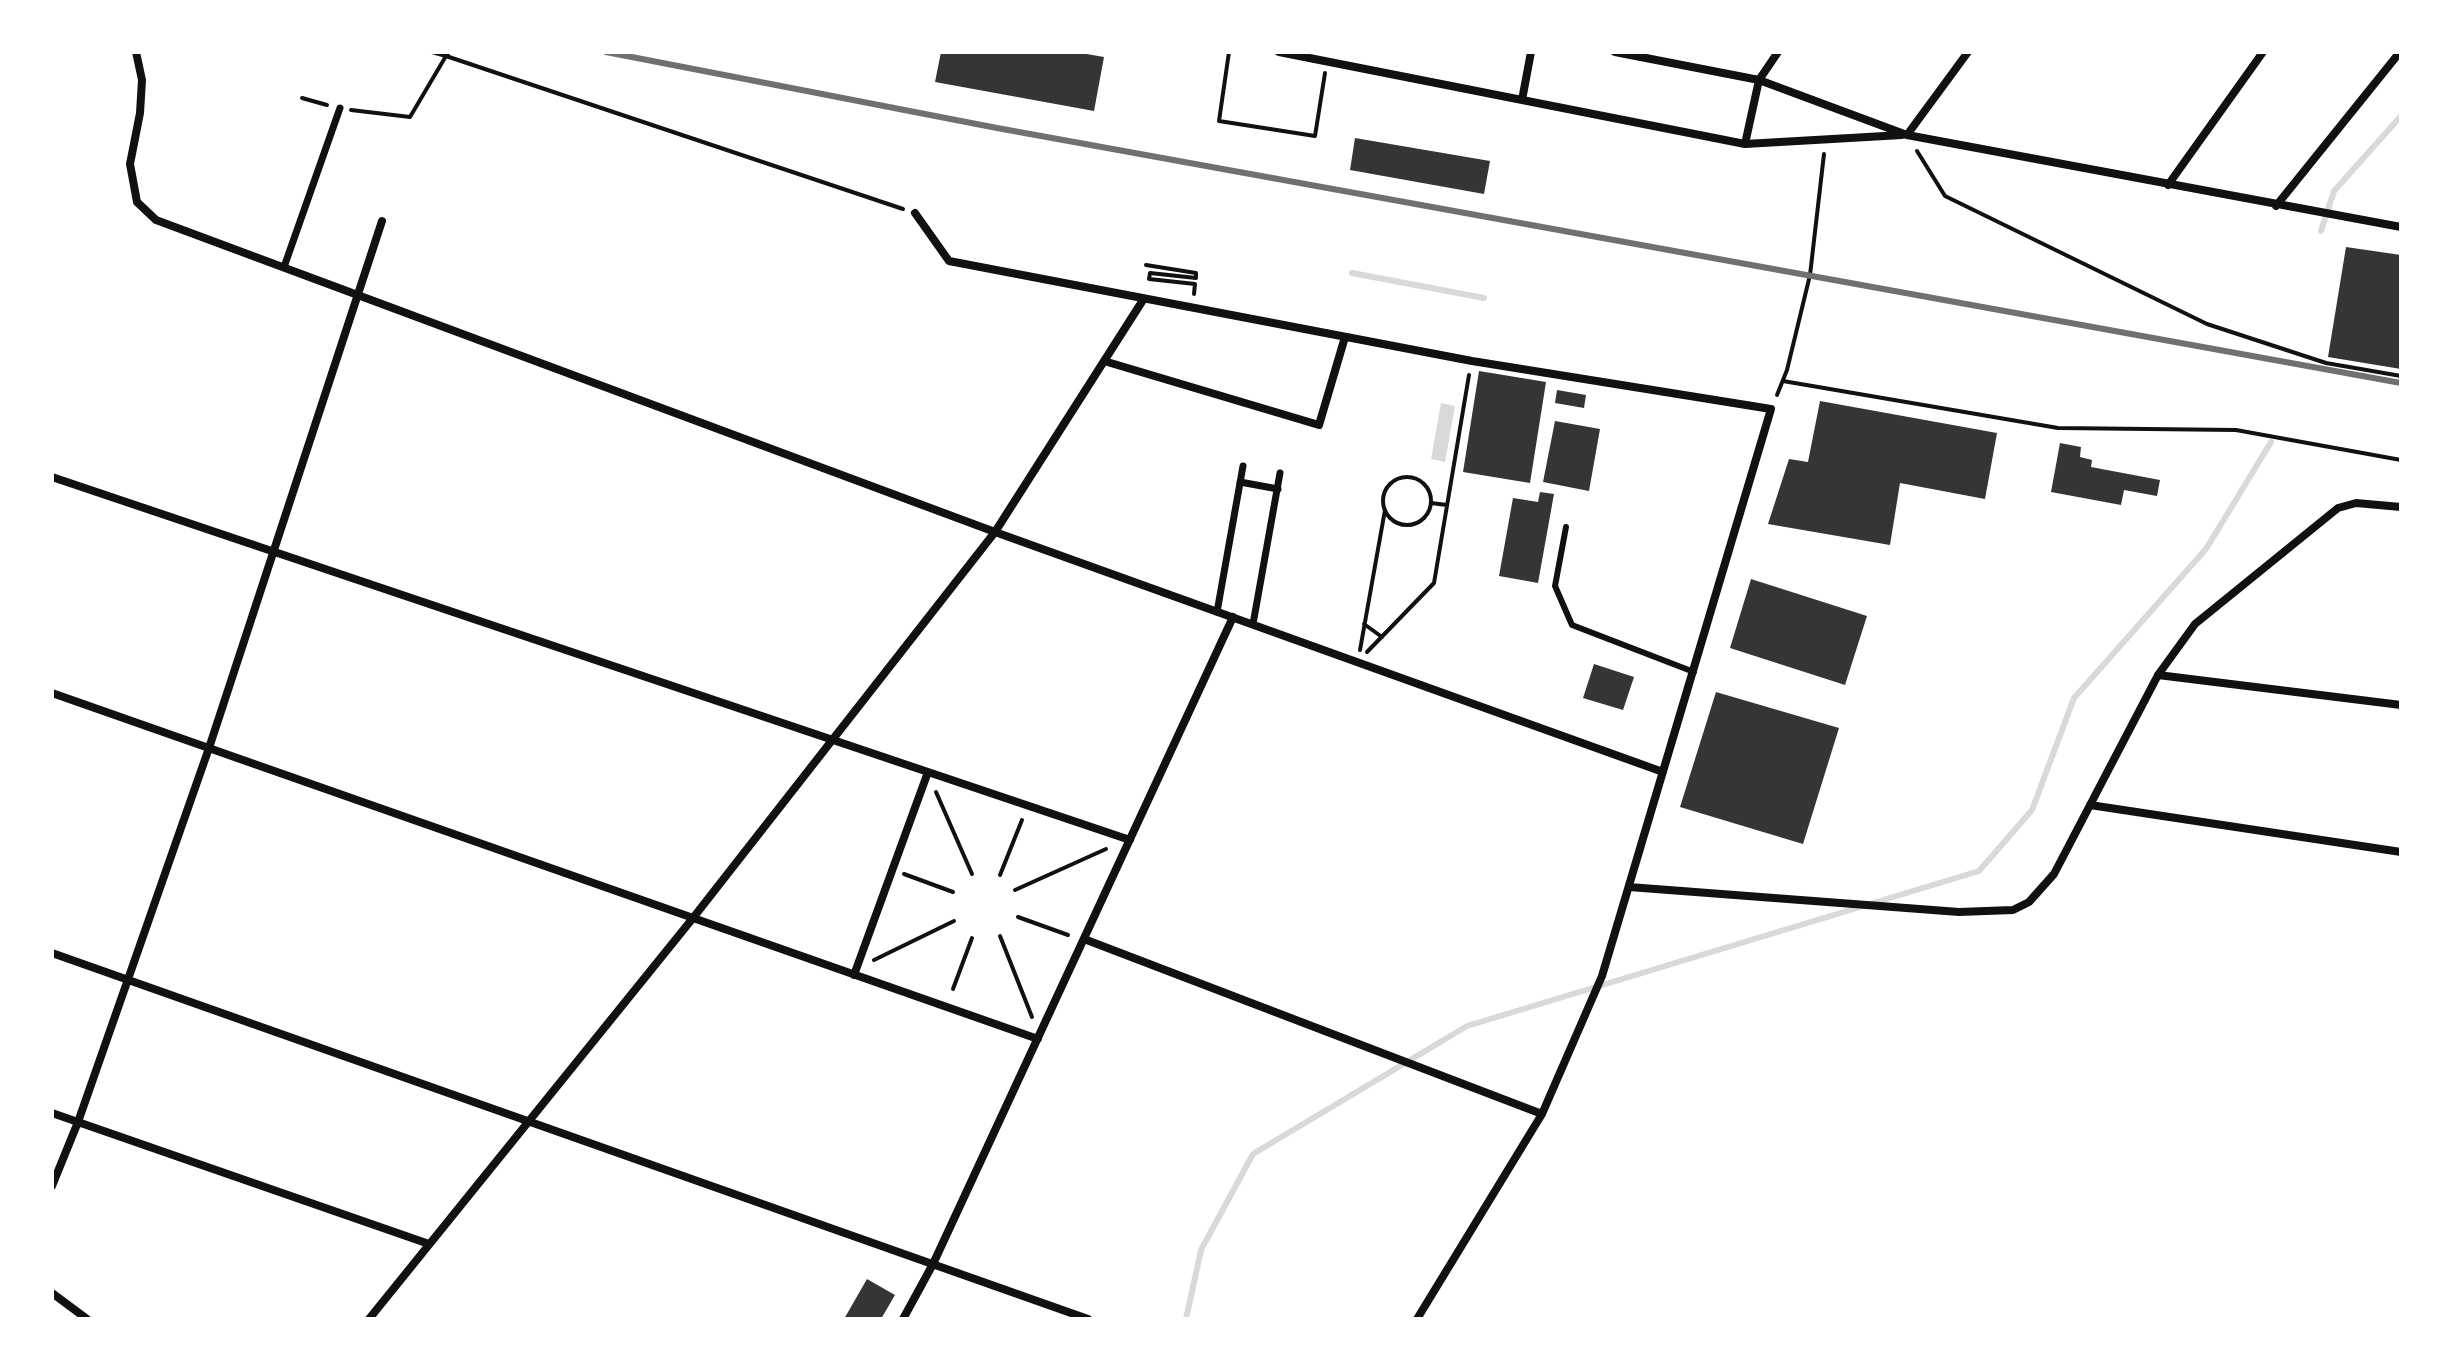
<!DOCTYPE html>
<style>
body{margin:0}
#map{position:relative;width:2453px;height:1371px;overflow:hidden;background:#fff;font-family:Cabin,sans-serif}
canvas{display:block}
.frame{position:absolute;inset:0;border:54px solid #fff;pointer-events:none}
</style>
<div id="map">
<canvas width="2453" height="1371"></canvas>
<div class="frame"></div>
</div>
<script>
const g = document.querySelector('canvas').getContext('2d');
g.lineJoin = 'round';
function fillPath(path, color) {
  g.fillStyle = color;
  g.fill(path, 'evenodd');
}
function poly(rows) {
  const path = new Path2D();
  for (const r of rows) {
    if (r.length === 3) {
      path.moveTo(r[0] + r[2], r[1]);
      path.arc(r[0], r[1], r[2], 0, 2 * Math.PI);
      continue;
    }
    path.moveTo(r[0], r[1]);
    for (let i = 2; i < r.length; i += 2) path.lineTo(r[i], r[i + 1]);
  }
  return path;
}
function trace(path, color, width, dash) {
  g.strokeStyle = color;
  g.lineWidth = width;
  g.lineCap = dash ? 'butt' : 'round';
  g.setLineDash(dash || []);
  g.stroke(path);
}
const water = poly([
 [1441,403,1455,406,1445,462,1431,459]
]);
const stream = poly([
 [2321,231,2334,191,2401,116],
 [1352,273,1484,298],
 [1186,1319,1201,1250,1253,1154,1467,1026,1979,871,2032,810,2074,698,2206,549,2271,442]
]);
const building = poly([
 [941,52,1075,52,1104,57,1094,111,935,82],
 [1355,138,1490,161,1484,194,1350,170],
 [2346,247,2401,255,2401,369,2328,357],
 [1479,371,1546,382,1530,483,1463,472],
 [1557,390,1586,395,1584,408,1555,403],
 [1820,401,1997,433,1985,499,1900,483,1890,545,1768,524,1789,459,1808,462],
 [1555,421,1600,429,1589,491,1543,482],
 [2060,443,2081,447,2080,457,2092,460,2091,467,2160,480,2157,496,2124,490,2121,505,2051,492],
 [1540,492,1554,494,1538,583,1499,576,1513,498,1538,502],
 [1751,579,1867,616,1845,685,1730,648],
 [1594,664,1634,677,1623,710,1583,698],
 [1716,692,1839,728,1803,844,1680,807],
 [867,1279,895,1295,881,1319,844,1319]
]);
const path = poly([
 [432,52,446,56,449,52],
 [1229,52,1219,121,1315,136,1325,73],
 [302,98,327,105],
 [351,110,410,117,446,56,903,209],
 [1917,151,1945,196,2207,324,2326,363,2401,376],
 [1146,265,1196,273],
 [1194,294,1195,284,1149,279,1150,273,1196,278,1196,273],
 [1783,381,2058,428,2236,430,2401,460],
 [1777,395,1787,370,1810,275,1824,154],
 [1407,501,24],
 [1431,503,1447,505],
 [1364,624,1382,637],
 [1360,650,1385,510],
 [1367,652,1434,583,1469,375],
 [936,792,972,874],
 [904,874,953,892],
 [1000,875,1022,820],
 [1015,890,1106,849],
 [1018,917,1068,935],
 [1000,936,1032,1017],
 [874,960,954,921],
 [953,989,972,938]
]);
const service = poly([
 [1566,527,1555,586,1572,625,1694,672]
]);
const pedestrian = poly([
 [284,267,340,108],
 [1240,482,1278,489],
 [1217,612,1243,466],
 [1253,624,1280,473]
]);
const minor = poly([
 [136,52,142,80,140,113,130,164,137,202,156,220,995,532,1663,772],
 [1279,52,1745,144,1902,135],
 [1615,52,1759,80,1907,135,2401,227],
 [1522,100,1531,52],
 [1907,135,1968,52],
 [1745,144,1759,80,1778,52],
 [2168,185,2263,52],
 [2276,206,2400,52],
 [915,213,949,261,1472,361,1771,409,1602,976,1542,1114,1417,1319],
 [1104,361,1319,425,1345,337],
 [52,477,1130,840],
 [2158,675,2401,705],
 [52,693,1038,1039],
 [2090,805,2401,852],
 [1629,887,1959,912,2013,910,2029,902,2054,874,2158,675,2195,624,2338,508,2356,503,2401,507],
 [1084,939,1542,1114],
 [52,953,1088,1319],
 [854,975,928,772],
 [52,1113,429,1244],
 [52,1186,78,1122,209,748,382,221],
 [52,1293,87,1319],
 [369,1319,693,918,995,532,1143,300],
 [903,1319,933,1264,1233,617]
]);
const rail = poly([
 [606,52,997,128,2401,383]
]);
fillPath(water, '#d9d9d9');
trace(stream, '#d9d9d9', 6);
fillPath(building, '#353535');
trace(path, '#111', 4);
trace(service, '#111', 6);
trace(pedestrian, '#111', 7);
trace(minor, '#111', 8);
trace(rail, '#707070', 6);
</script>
